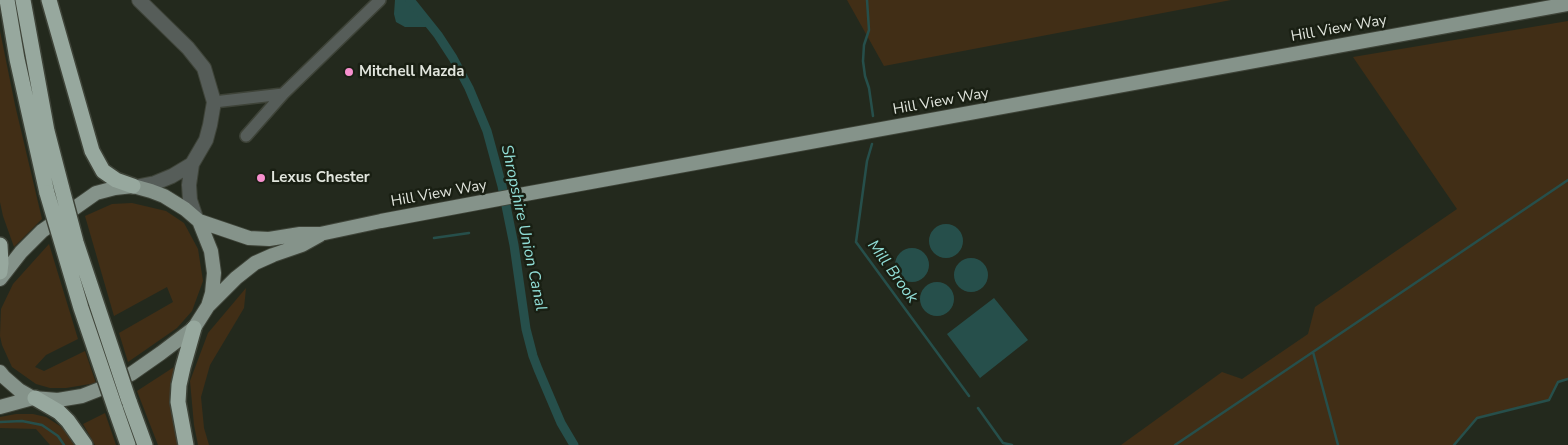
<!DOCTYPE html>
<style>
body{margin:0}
canvas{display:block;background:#23291d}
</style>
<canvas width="1568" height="445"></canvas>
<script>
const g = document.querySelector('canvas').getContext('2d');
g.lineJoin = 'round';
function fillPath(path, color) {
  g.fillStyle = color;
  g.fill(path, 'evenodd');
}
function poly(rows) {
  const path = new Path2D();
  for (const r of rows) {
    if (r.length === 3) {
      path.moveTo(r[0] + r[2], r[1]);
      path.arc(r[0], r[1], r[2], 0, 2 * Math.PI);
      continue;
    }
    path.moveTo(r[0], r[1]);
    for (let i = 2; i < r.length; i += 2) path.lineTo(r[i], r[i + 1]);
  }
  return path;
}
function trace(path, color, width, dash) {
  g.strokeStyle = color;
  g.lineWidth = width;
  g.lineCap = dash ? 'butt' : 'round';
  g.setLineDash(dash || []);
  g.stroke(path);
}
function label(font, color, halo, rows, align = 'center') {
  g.font = font + ' "Nunito Sans",sans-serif';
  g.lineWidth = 5;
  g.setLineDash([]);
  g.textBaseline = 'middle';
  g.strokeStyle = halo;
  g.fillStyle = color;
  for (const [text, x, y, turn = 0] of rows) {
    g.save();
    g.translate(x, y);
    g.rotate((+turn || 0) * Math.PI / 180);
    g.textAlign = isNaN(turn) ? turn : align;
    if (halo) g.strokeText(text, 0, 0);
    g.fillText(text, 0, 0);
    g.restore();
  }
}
const green = poly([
 [847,0,1231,0,884,66],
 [1568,21,1568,379,1558,383,1549,400,1477,418,1454,445,1121,445,1222,372,1242,379,1308,334,1315,307,1457,209,1353,57],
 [0,31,15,105,42,219,14,247,3,216,0,202],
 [132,203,166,211,184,223,198,249,203,281,192,311,177,328,128,362,119,333,173,302,167,287,114,316,85,216,112,204],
 [49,244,78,339,46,355,35,367,44,371,85,351,96,383,66,388,50,388,36,384,12,367,2,345,0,336,1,309,13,284],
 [246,288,244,308,210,365,201,397,204,428,209,445,198,445,194,425,190,381,208,333],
 [174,367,170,388,172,410,181,445,158,445,137,391],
 [105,413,116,445,95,445,83,424],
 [16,414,33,414,46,417,60,426,74,440,77,445,50,445,36,429,0,428,0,417]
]);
const water = poly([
 [395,0,410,0,432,27,405,27,396,22,394,14],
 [946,241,17],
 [912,265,17],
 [971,275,17],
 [937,299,17],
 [994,298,1028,340,980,378,947,334]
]);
const stream = poly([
 [867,0,869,30,864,45,863,61,865,76,869,88,873,116],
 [872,144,867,161,856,242,969,396],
 [434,238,469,233],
 [1313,352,1338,445],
 [978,408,1003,443,1012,445],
 [0,422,22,421,42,425,58,436,64,445],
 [1175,445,1568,180],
 [1454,445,1477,418,1549,400,1558,382,1568,379]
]);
const canal = poly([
 [410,0,438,35,453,58,469,88,487,131,502,186,514,245,526,329,533,356,538,369,561,423,574,445]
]);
const minor = poly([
 [214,102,283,94],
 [246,136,283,94,380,0]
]);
const tertiary = poly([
 [139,0,188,48,204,68,214,102,210,125,206,140,192,164,189,185,190,200,196,218],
 [135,187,155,183,172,176,192,164]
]);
const primary = poly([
 [199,221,249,238,269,239,300,234,320,234,381,221,525,194,1568,4],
 [0,279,21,252,42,231,62,217,96,193,115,188,133,186,151,191,164,196,185,209,199,221,211,251,214,273,212,293,208,306,194,328,161,353,131,374,100,389,82,396,58,400,33,398,19,390,4,377,0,372],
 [209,305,236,278,255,263,273,255,302,245,320,235],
 [0,407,33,398]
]);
const motorway = poly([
 [7,0,17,59,47,193],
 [23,0,47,131,62,189],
 [49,0,92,151,103,171,116,180,133,186],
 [0,245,1,263,0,272],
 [35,398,59,412,68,421,85,445],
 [129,401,145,445],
 [115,408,128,445],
 [186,445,178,402,179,385,183,367,194,328]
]);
const motorwayBridge = poly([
 [62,189,76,242,129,401],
 [47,193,81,308,115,408]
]);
const markers = [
 [349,72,5,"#f790ce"],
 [261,178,5,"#f790ce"]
];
const streetNames = [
 ["Hill View Way",1339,29,-10],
 ["Hill View Way",941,102,-10],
 ["Hill View Way",439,194,-10]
];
const poiNames = [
 ["Mitchell Mazda",359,72],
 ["Lexus Chester",271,178]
];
const waterNames = [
 ["Shropshire Union Canal",523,228,78],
 ["Mill Brook",892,272,54]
];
fillPath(green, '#412e16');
fillPath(water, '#264f4b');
trace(stream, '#264f4b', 2.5);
trace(canal, '#264f4b', 9);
trace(minor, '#3e4338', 14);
trace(tertiary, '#3e4338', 16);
trace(primary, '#3e4338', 16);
trace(motorway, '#3e4338', 18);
trace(minor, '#565d59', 11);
trace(tertiary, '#565d59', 14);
trace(primary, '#85938a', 14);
trace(motorway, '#97a89e', 15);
trace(motorwayBridge, '#3e4338', 18, []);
trace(motorwayBridge, '#97a89e', 15);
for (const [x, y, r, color] of markers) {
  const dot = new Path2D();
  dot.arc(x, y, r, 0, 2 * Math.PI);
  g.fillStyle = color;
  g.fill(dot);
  trace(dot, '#191f13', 2);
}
label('15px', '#e1e5dd', '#191f13', streetNames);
label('bold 15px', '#e1e5dd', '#191f13', poiNames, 'left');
label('italic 16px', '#91ded7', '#191f13', waterNames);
</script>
